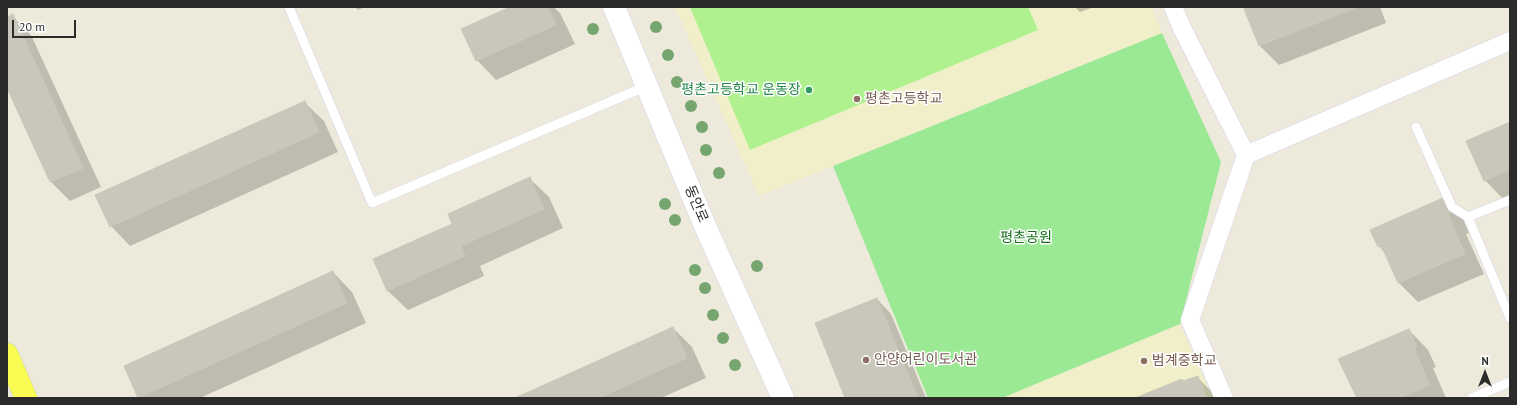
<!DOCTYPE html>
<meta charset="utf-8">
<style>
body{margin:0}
#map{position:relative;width:1517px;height:405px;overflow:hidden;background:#eeeadb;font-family:"PT Sans",sans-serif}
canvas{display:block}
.frame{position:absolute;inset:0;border:8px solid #2b2b2b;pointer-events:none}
.north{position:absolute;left:1465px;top:353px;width:40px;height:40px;-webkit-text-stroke:3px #fff;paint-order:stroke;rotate:0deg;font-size:11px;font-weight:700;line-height:16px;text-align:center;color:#2b2b2b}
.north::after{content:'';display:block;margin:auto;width:14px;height:18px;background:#2b2b2b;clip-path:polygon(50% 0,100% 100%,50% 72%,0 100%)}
.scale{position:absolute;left:12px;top:20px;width:64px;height:18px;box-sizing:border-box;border:2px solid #2b2b2b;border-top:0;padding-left:5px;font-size:12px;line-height:14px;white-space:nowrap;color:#2b2b2b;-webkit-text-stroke:3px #fff;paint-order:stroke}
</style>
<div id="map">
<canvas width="1517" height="405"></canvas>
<div class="frame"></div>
<div class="north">N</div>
<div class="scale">20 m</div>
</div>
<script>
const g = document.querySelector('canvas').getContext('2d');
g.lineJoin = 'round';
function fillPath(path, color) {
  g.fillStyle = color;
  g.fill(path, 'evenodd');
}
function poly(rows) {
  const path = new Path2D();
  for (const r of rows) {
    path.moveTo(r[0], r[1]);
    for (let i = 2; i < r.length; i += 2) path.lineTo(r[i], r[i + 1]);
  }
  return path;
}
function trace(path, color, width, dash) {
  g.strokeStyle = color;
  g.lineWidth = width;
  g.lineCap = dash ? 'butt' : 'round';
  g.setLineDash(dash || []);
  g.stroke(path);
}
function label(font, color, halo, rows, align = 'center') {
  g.font = font + ' "PT Sans","Noto Sans KR",sans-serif';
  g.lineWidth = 3;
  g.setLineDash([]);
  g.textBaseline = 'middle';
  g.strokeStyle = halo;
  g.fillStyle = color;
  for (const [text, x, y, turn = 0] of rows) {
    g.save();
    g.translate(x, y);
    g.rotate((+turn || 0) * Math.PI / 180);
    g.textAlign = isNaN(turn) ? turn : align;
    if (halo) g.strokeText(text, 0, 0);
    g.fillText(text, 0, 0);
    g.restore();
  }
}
const education = poly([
 [675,7,1152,7,1162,33,759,196],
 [1180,324,1212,398,1002,398]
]);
const green = poly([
 [1162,33,1221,162,1180,324,1002,398,928,398,833,166]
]);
const pitch = poly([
 [690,7,1028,7,1038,30,750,150]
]);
const shadow = poly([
 [355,7,365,7,358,10],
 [512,7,554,7,560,13,575,44,496,80,477,60],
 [1075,7,1094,7,1080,12],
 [1252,7,1380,7,1386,23,1279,65,1260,46,1245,10],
 [12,16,31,35,101,187,70,201,51,182,7,86,7,18],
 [304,102,324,121,338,152,130,246,111,226],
 [1510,123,1510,197,1504,200,1485,180],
 [529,178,549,197,563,228,480,266,484,276,408,310,388,291,374,260,453,224],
 [1443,199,1463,219,1469,233,1466,234,1484,274,1418,302,1399,283,1385,253,1379,246],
 [333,272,352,292,366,323,200,398,139,397],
 [877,299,891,314,926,398,846,398],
 [673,328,692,347,706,378,661,398,518,398],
 [1409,330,1428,350,1436,367,1433,368,1446,398,1358,398],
 [1197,377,1215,395,1216,398,1138,398]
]);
const building = poly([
 [510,7,548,7,556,25,476,61,461,29,510,7],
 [1250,7,1358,7,1259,46,1244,9,1250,7],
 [13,14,83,168,50,182,7,88,7,17,13,14],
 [305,101,319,132,110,227,95,195,305,101],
 [1510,122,1510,170,1484,181,1466,141,1510,122],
 [530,177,544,209,461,246,465,256,387,291,373,259,452,224,448,214,530,177],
 [1443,198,1450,213,1448,214,1465,254,1398,283,1381,245,1378,247,1370,230,1443,198],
 [333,271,347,303,138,398,124,366,333,271],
 [877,298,918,398,845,398,815,323,877,298],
 [673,327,687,358,599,398,515,398,673,327],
 [1409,329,1417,347,1414,348,1430,385,1400,398,1357,398,1338,359,1409,329],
 [1198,376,1207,398,1135,398,1182,379,1183,381,1198,376]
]);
const lane = poly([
 [289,7,372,203,647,86],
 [1416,127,1452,207,1468,217],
 [1510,200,1468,217,1510,318],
 [1472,398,1510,382]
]);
const street = poly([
 [1173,7,1182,28,1246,155,1190,320,1224,398],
 [1246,155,1510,41]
]);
const secondary = poly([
 [614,7,705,226,783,398]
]);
const primary = poly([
 [7,354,26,398]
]);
const trees = [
 [656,27],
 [593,29],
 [668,55],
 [677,82],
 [691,106],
 [702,127],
 [706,150],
 [719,173],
 [665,204],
 [675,220],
 [757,266],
 [695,270],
 [705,288],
 [713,315],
 [723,338],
 [735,365]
];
const markers = [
 [809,90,4,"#2e9e5b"],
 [857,99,4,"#8d6e63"],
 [866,360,4,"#8d6e63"],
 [1144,361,4,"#8d6e63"]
];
const leisureNames = [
 ["평촌고등학교 운동장",801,90]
];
const educationNames = [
 ["평촌고등학교",865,99],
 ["안양어린이도서관",874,360],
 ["범계중학교",1152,361]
];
const streetNames = [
 ["동안로",696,204,67]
];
const parkNames = [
 ["평촌공원",1026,238]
];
fillPath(education, '#f1eeca');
fillPath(green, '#9be994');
fillPath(pitch, '#aef18e');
fillPath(shadow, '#0003');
fillPath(building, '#c9c7bb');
trace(building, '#c9c7b5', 1);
trace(lane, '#d2d1e5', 10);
trace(street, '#d2d1e5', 19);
trace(secondary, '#d2d1e5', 23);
trace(primary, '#d0d0d0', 23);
trace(lane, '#fff', 9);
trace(street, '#fff', 18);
trace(secondary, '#fff', 22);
trace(primary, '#f9fc53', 22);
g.fillStyle = '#76a670';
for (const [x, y] of trees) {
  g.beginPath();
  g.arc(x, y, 6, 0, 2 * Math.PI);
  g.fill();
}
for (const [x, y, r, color] of markers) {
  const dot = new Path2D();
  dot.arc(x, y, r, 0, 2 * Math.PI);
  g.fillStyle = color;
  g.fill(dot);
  trace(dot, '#fff', 1.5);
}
label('14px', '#27864d', '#fff', leisureNames, 'right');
label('14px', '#785e54', '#fff', educationNames, 'left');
label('14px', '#2b2b2b', '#fff', streetNames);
label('14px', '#146e18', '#fff', parkNames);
</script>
